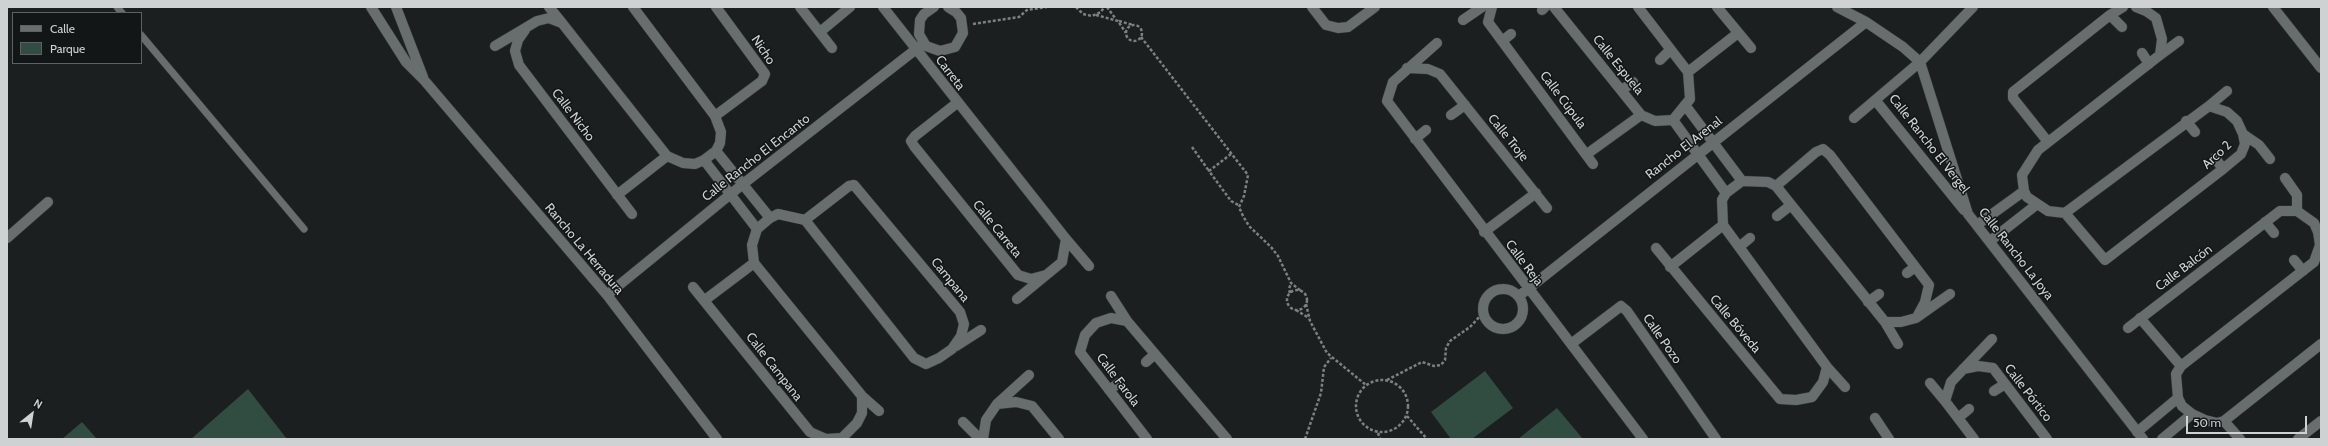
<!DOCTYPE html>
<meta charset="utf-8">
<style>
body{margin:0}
#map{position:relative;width:2328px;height:446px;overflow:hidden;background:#1b1f20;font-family:Cabin,sans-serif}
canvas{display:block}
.frame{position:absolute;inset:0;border:8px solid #cfd2d2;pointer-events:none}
.legend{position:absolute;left:12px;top:12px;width:130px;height:52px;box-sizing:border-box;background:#121617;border:1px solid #5e6162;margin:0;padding:5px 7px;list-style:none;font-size:12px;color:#cfd2d2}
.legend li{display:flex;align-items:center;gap:8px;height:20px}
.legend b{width:20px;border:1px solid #5e6162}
.north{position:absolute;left:12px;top:394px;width:40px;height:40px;-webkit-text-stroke:3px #121617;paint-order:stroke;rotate:30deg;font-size:11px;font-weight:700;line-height:16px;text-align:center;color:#cfd2d2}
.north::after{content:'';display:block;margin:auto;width:14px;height:18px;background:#cfd2d2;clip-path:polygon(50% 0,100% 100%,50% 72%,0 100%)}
.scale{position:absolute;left:2186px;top:416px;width:121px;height:18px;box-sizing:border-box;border:2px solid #cfd2d2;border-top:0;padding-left:5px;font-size:12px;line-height:14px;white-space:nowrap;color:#cfd2d2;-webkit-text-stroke:3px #121617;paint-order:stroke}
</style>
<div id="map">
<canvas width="2328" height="446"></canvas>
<div class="frame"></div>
<ul class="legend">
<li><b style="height:5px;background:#686d6e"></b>Calle</li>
<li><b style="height:11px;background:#314c40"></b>Parque</li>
</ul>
<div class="north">N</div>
<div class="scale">50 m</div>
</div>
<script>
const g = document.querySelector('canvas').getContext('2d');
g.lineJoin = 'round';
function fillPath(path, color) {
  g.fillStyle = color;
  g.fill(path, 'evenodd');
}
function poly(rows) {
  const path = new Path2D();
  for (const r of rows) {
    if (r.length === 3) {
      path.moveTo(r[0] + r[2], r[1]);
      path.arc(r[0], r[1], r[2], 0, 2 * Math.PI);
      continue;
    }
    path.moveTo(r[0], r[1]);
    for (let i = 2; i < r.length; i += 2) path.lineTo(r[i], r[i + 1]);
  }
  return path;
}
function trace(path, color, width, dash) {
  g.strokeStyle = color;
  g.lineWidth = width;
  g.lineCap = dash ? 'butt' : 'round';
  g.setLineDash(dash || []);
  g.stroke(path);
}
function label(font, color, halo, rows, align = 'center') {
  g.font = font + ' Cabin,sans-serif';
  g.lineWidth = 3;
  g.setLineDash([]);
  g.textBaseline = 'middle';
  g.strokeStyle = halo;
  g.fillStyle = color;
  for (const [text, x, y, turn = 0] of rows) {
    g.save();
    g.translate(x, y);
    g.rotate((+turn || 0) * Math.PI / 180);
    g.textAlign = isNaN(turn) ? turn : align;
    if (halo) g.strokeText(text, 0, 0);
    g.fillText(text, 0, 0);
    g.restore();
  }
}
const green = poly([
 [1485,371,1513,408,1472,439,1451,439,1431,412],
 [248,389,287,439,191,439],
 [1557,408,1583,439,1518,439],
 [82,422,97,439,62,439]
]);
const path = poly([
 [1076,7,1083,14,1092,16,1101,12,1104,7],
 [1107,7,1115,18],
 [1096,15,1118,21,1126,33],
 [1119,21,1133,25],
 [973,24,1019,17,1027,10,1047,7],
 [1134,33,8],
 [1141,37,1248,175,1244,196,1239,207,1243,216,1249,226,1271,247,1278,256,1291,283,1301,291],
 [1192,147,1209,171],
 [1231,154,1209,171,1231,201,1240,206],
 [1297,300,10],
 [1290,293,1289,289,1291,283],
 [1306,304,1310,321,1327,353,1366,385],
 [1296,310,1309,318],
 [1382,406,26],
 [1387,380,1422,362,1434,366,1441,365,1445,360,1446,348,1450,341,1470,327,1483,313],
 [1407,416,1427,439],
 [1378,433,1380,439],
 [1305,439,1321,393,1324,367,1331,358]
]);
const service = poly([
 [117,7,122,13],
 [141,35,304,229]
]);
const minor = poly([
 [371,7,406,62,424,80,607,295,717,439],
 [396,7,423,77],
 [549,7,562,23],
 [800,7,832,48],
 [883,7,1066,239,1062,262,1017,299],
 [934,7,924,14,920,20,919,34,926,46,940,51,955,47,963,33,961,18,956,12,948,7],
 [1312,7,1326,25,1338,28,1348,27,1375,7],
 [1492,7,1488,22,1593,164],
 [1554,7,1641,115,1655,121,1673,120,1690,99,1688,72,1638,7],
 [1717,7,1751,48],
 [1837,7,1866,22,1903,47,1920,62,1968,214,2143,439],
 [1542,10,1545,7],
 [2110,15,2122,27],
 [1463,20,1482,7],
 [525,30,518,40,515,51,519,65,632,214],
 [820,32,850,7],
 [1502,41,1511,34],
 [1437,43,1393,82,1387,101,1643,439],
 [495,46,537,21,549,18,562,23,667,156,683,163,695,164,704,160,716,151,720,143,721,132,715,116,633,7],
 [2142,53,2149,64],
 [2160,55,2179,41],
 [1660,60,1670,50],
 [1407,68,1428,69,1440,74,1547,208],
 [1688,72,1738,33],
 [1622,90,1633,82],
 [1876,101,1964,210],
 [957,103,915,136,911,141,914,146,1018,275,1031,279,1046,275],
 [1685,105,1742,181],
 [2209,106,2227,91],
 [1451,115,1465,105],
 [715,116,762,81,765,74,716,7],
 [1854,118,1920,62,1973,7],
 [1673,120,1726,193],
 [2186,121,2195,132],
 [2243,134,2259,145,2270,159],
 [1415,139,1426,130],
 [2048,142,2013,98,2013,92,2110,15,2123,7],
 [716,151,770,218],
 [1587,154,1641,115],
 [2215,158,2223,169],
 [704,160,757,229],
 [2285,178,2297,195,2297,211],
 [1776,186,1816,152,1823,149,1830,155,1929,285,1925,302,1918,315],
 [617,195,667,156],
 [2297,211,2314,223,2318,232,2320,245,2314,262,2181,366,2176,374,2178,398,2182,406,2192,414,2205,420,2217,423,2224,421,2321,344],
 [2065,213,2105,260,2223,169,2241,154,2245,144,2243,134,2237,121,2227,112,2209,106,2065,213,2048,211,2027,197,2024,191,2022,175,2038,150,2160,55,2162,39,2156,18,2146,11,2136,7],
 [1777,216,1791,205],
 [2265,222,2274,233],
 [1977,225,2024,191],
 [1484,232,1536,193],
 [7,238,48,202],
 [1066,239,1089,266],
 [1990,241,2036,205],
 [1739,247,1750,238],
 [1656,248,1780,399,1796,400,1812,397,1823,382,1827,367,1723,225,1722,200,1726,193,1742,181,1768,182,1776,186,1885,322,1901,322,1916,318,1950,294],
 [2294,260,2303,271],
 [1670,267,1723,225],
 [1907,273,1915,267],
 [693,287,810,432,826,439,842,438,857,423,862,413,862,396,754,263,752,245,757,229,770,218,778,214,805,220,914,358,926,364,939,358,952,349,961,336,964,324,960,312,854,185,849,186,805,220],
 [1503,309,20],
 [607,295,743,184,924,43],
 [1111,296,1127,321],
 [1519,296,1866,22],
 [705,300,754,263],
 [1868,302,1879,294],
 [2140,318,2181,366],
 [1885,322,1898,344],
 [2128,328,2280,211,2297,211],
 [1571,344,1621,306,1627,311,1716,439],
 [956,346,981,330],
 [1146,362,1155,354],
 [1827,367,1845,387],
 [1963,369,1978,366,1993,368,2047,439],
 [1930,383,1945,401],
 [1109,390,1119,383],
 [1994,391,2005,384],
 [862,396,879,411],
 [997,404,1016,402,1032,406,1059,439],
 [1875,418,1889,439],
 [1958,418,1969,409],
 [2224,421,2240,439],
 [963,422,980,439],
 [2137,432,2178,398],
 [983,439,986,420,997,404,1029,375],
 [1147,439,1080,352,1085,335,1096,323,1111,318,1127,321,1227,439],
 [1974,439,1945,401,1951,382,1992,339],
 [2162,439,2192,414],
 [2298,439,2321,421]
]);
const tertiary = poly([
 [2273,7,2321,68]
]);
const streetNames = [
 ["Nicho",763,50,56],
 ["Calle Espuela",1618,65,51],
 ["Carreta",950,73,53],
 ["Calle Cúpula",1563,100,53],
 ["Calle Nicho",573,115,53],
 ["Calle Troje",1508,138,51],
 ["Calle Rancho El Vergel",1929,144,52],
 ["Rancho El Arenal",1684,148,-38],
 ["Arco 2",2217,155,-43],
 ["Calle Rancho El Encanto",756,158,-38],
 ["Calle Carreta",997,229,51],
 ["Rancho La Herradura",584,249,50],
 ["Calle Rancho La Joya",2016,254,52],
 ["Calle Reja",1524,263,53],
 ["Calle Balcón",2184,268,-37],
 ["Campana",950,280,51],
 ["Calle Bóveda",1735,324,50],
 ["Calle Pozo",1662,339,55],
 ["Calle Campana",774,367,52],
 ["Calle Farola",1118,380,53],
 ["Calle Pórtico",2028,393,52]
];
fillPath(green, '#314c40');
trace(service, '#36393a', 8);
trace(minor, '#36393a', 11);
trace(tertiary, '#36393a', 11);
trace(path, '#7d8081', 2.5, [3, 2]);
trace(service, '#686d6e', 7);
trace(minor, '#686d6e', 10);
trace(tertiary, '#686d6e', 10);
label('13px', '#cfd2d2', '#121617', streetNames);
</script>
